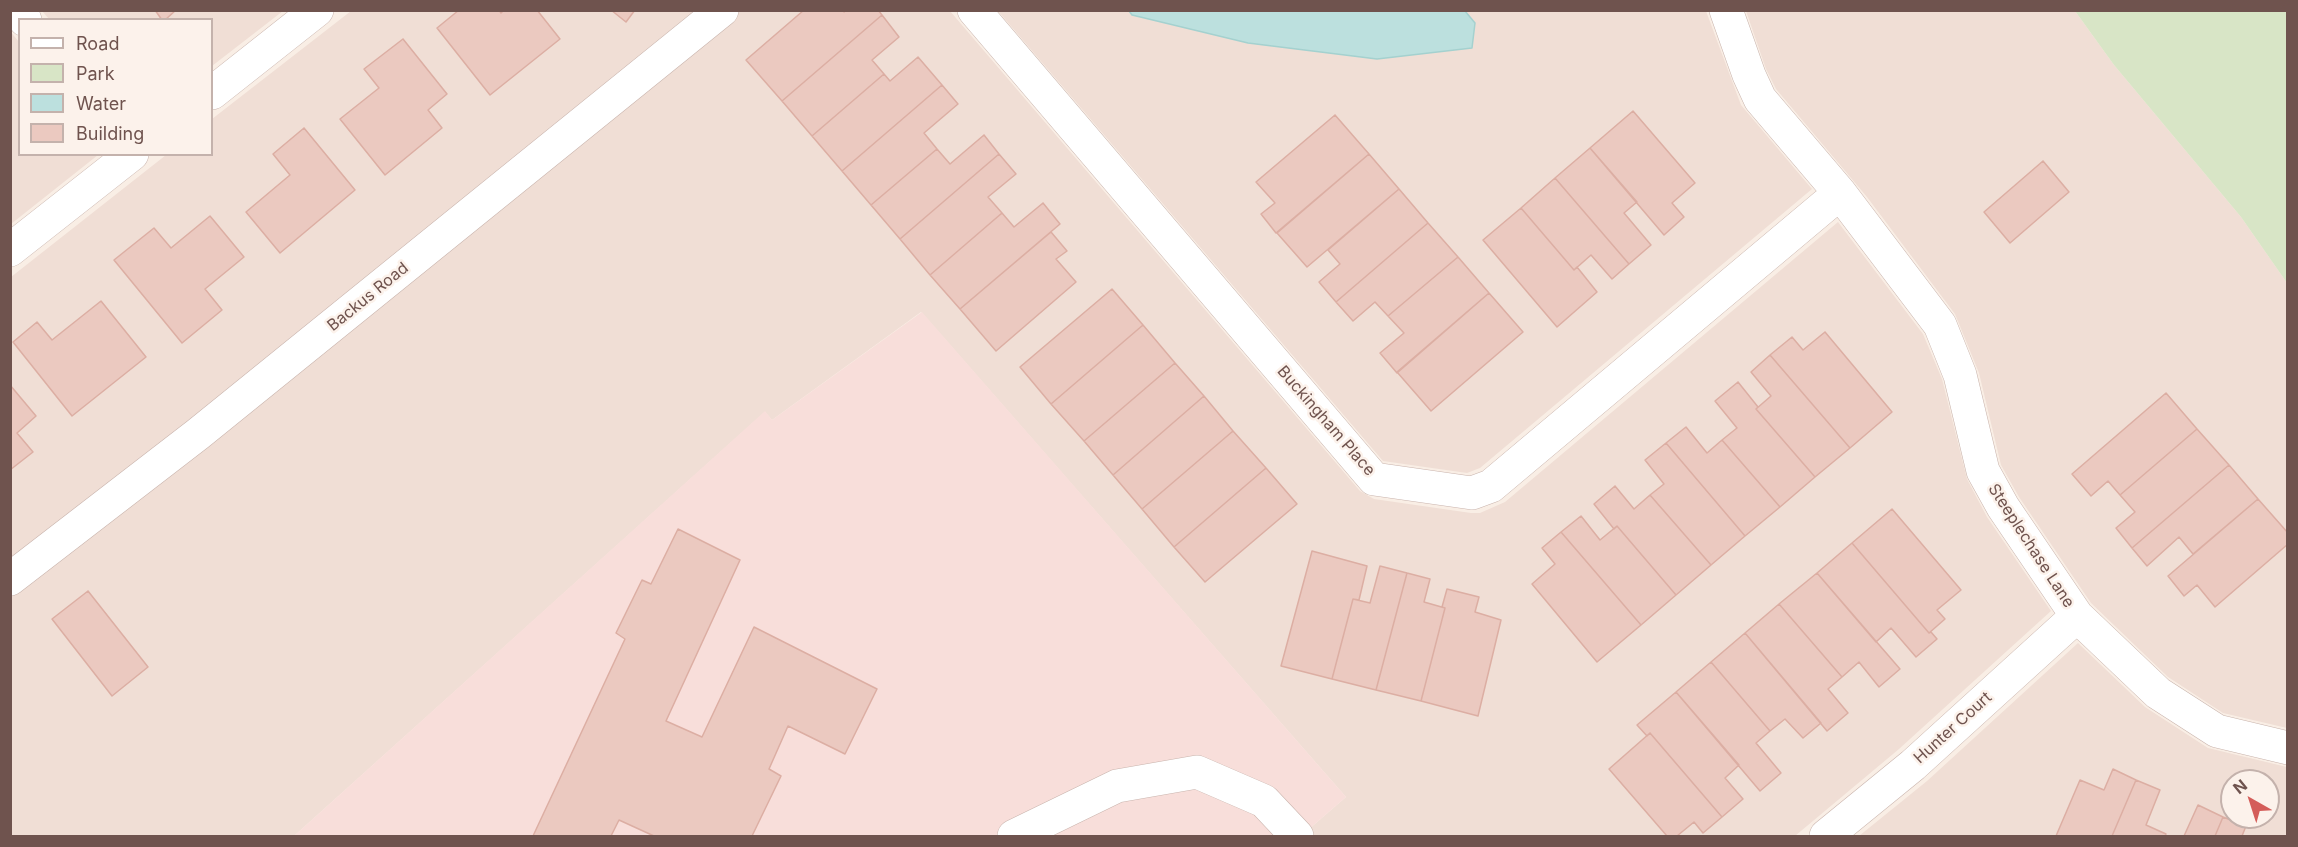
<!DOCTYPE html>
<style>
body{margin:0}
#map{position:relative;width:2298px;height:847px;overflow:hidden;background:#f9eee5;font-family:Inter,sans-serif}
canvas{display:block}
.frame{position:absolute;inset:0;border:12px solid #6f534e;pointer-events:none}
.legend{position:absolute;left:18px;top:18px;width:195px;height:138px;box-sizing:border-box;background:#fcf2eb;border:2px solid #c4b2ac;margin:0;padding:8px 10px;list-style:none;font-size:18px;color:#6f534e}
.legend li{display:flex;align-items:center;gap:12px;height:30px}
.legend b{width:30px;border:2px solid #c4b2ac}
.north{position:absolute;left:2220px;top:769px;width:60px;height:60px;box-sizing:border-box;background:#fcf2eb;border:2px solid #c4b2ac;border-radius:50%;rotate:321deg;font-size:16px;font-weight:700;line-height:24px;text-align:center;color:#6f534e}
.north::after{content:'';display:block;margin:auto;width:21px;height:27px;background:#d45d59;clip-path:polygon(50% 0,100% 100%,50% 72%,0 100%)}
</style>
<div id="map">
<canvas width="2298" height="847"></canvas>
<div class="frame"></div>
<ul class="legend">
<li><b style="height:8px;background:#fff"></b>Road</li>
<li><b style="height:16px;background:#d8e5c6"></b>Park</li>
<li><b style="height:16px;background:#bce0de"></b>Water</li>
<li><b style="height:16px;background:#ebc9c0"></b>Building</li>
</ul>
<div class="north">N</div>
</div>
<script>
const g = document.querySelector('canvas').getContext('2d');
g.lineJoin = 'round';
function fillPath(path, color) {
  g.fillStyle = color;
  g.fill(path, 'evenodd');
}
function poly(rows) {
  const path = new Path2D();
  for (const r of rows) {
    path.moveTo(r[0], r[1]);
    for (let i = 2; i < r.length; i += 2) path.lineTo(r[i], r[i + 1]);
  }
  return path;
}
function trace(path, color, width, dash) {
  g.strokeStyle = color;
  g.lineWidth = width;
  g.lineCap = dash ? 'butt' : 'round';
  g.setLineDash(dash || []);
  g.stroke(path);
}
function label(font, color, halo, rows, align = 'center') {
  g.font = font + ' Inter,sans-serif';
  g.lineWidth = 5;
  g.setLineDash([]);
  g.textBaseline = 'middle';
  g.strokeStyle = halo;
  g.fillStyle = color;
  for (const [text, x, y, turn = 0] of rows) {
    g.save();
    g.translate(x, y);
    g.rotate((+turn || 0) * Math.PI / 180);
    g.textAlign = isNaN(turn) ? turn : align;
    if (halo) g.strokeText(text, 0, 0);
    g.fillText(text, 0, 0);
    g.restore();
  }
}
const residential = poly([
 [42,11,283,11,212,66,212,20,49,19],
 [351,11,950,11,1360,491,1374,499,1471,513,1480,513,1505,502,1838,222,1923,334,1942,379,1967,479,1987,517,2051,611,1899,749,1795,836,1301,836,1346,797,921,312,772,420,765,412,294,836,11,836,11,277,166,155,212,154,212,119],
 [998,11,1129,11,1132,15,1248,43,1377,59,1475,23,1465,11,1706,11,1741,105,1812,189,1480,468,1467,473,1383,461],
 [1746,11,2075,11,2114,65,2241,217,2287,283,2287,728,2223,713,2168,677,2091,603,2019,497,2001,465,1979,373,1955,314,1867,197,1776,89,1766,69],
 [10,31,19,42,20,154,98,155,11,224],
 [2078,643,2145,707,2208,748,2287,767,2287,836,1859,836,1927,781],
 [2232,781,2268,781,2268,817,2232,817]
]);
const commercial = poly([
 [922,312,1346,797,1301,836,294,836,765,411,772,420]
]);
const green = poly([
 [2075,11,2287,11,2287,283,2241,217,2114,65]
]);
const water = poly([
 [1465,11,1475,23,1472,48,1377,59,1248,43,1132,15,1129,11,1465,11]
]);
const building = poly([
 [155,10,176,10,165,20,162,20,155,10],
 [459,10,499,10,501,13,504,10,537,10,560,39,490,95,437,28,459,10],
 [611,10,635,10,626,22,611,10],
 [804,10,843,10,844,12,846,10,878,10,882,15,782,101,746,60,804,10],
 [882,15,899,37,872,60,884,74,812,136,782,101,882,15],
 [403,39,447,94,428,110,442,128,385,175,340,119,379,88,364,69,403,39],
 [918,57,942,85,842,171,812,136,884,74,890,81,918,57],
 [942,85,958,104,924,133,937,149,871,205,842,171,942,85],
 [1633,111,1695,183,1672,203,1684,217,1664,235,1590,148,1633,111],
 [1335,115,1369,154,1276,233,1261,214,1275,203,1256,182,1335,115],
 [304,128,355,190,280,253,246,212,290,175,273,154,304,128],
 [984,135,999,154,900,239,871,205,937,149,950,164,984,135],
 [1590,148,1637,202,1624,213,1651,245,1629,264,1555,178,1590,148],
 [999,154,1016,174,988,197,1002,213,930,275,900,239,999,154],
 [1369,154,1399,189,1307,267,1277,233,1369,154],
 [2043,161,2069,192,2010,243,1984,212,2043,161],
 [1555,178,1629,264,1612,279,1591,255,1574,270,1521,208,1555,178],
 [1399,189,1428,223,1336,302,1319,282,1340,264,1328,250,1399,189],
 [1043,203,1060,224,960,309,930,275,1002,213,1014,227,1043,203],
 [1521,208,1574,270,1577,267,1597,292,1557,327,1483,240,1521,208],
 [210,216,244,257,205,289,222,310,182,343,114,260,154,228,171,248,210,216],
 [1428,223,1458,257,1388,316,1375,302,1353,321,1336,302,1428,223],
 [1051,232,1067,251,1056,259,1076,282,996,351,960,309,1051,232],
 [1458,257,1489,293,1397,373,1380,353,1404,333,1388,316,1458,257],
 [1112,289,1143,325,1051,404,1020,367,1112,289],
 [1489,293,1523,332,1431,411,1397,372,1489,293],
 [101,301,146,357,72,416,13,342,37,322,52,340,101,301],
 [1143,325,1175,363,1084,441,1051,404,1143,325],
 [1825,332,1892,412,1850,448,1770,355,1792,337,1803,350,1825,332],
 [1770,355,1850,448,1815,477,1756,409,1771,396,1751,372,1770,355],
 [1175,363,1204,396,1113,475,1084,441,1175,363],
 [1738,382,1758,407,1756,409,1815,477,1780,507,1722,440,1737,428,1715,401,1738,382],
 [10,385,36,416,17,433,33,452,10,470,10,385],
 [2166,393,2197,429,2120,495,2108,481,2091,496,2072,474,2166,393],
 [1204,396,1233,431,1142,509,1113,475,1204,396],
 [1686,427,1707,453,1722,440,1780,507,1745,536,1666,443,1686,427],
 [2197,429,2229,465,2132,548,2116,528,2135,512,2120,495,2197,429],
 [1233,431,1266,468,1174,547,1142,509,1233,431],
 [1666,443,1745,536,1711,565,1650,495,1664,484,1645,460,1666,443],
 [2229,465,2258,499,2193,554,2179,537,2147,566,2132,548,2229,465],
 [1266,468,1297,504,1205,582,1174,547,1266,468],
 [1615,486,1634,509,1650,495,1711,565,1676,595,1617,526,1614,529,1594,504,1615,486],
 [2258,499,2288,533,2288,544,2215,607,2197,585,2184,596,2168,576,2258,499],
 [1892,509,1961,590,1937,610,1945,619,1929,633,1852,543,1892,509],
 [1581,516,1600,540,1617,526,1676,595,1641,625,1561,532,1581,516],
 [678,529,740,560,666,721,702,737,754,627,877,689,845,754,788,726,769,769,781,776,752,836,654,836,619,820,611,836,533,836,625,639,616,633,642,580,651,584,678,529],
 [1561,532,1641,625,1597,662,1532,584,1555,564,1542,548,1561,532],
 [1852,543,1929,633,1931,632,1937,639,1916,657,1891,628,1876,642,1817,573,1852,543],
 [1312,551,1367,566,1359,600,1353,599,1332,679,1281,666,1312,551],
 [1380,566,1407,573,1376,690,1332,679,1353,599,1370,603,1380,566],
 [1407,573,1430,579,1424,602,1445,608,1421,701,1376,690,1407,573],
 [1817,573,1900,669,1879,687,1859,662,1842,677,1779,604,1817,573],
 [1447,589,1479,597,1475,612,1501,620,1478,716,1421,701,1445,608,1442,607,1447,589],
 [88,591,148,667,112,696,52,619,88,591],
 [1779,604,1842,677,1828,689,1848,713,1827,731,1745,633,1779,604],
 [1745,633,1821,723,1803,738,1785,719,1770,731,1711,662,1745,633],
 [1711,662,1770,731,1756,743,1781,773,1760,791,1676,692,1711,662],
 [1676,692,1739,765,1725,778,1743,799,1722,817,1650,733,1647,736,1637,725,1676,692],
 [1650,733,1722,817,1703,833,1694,822,1677,836,1667,836,1609,769,1650,733],
 [2113,769,2136,780,2112,836,2056,836,2080,780,2104,790,2113,769],
 [2136,780,2160,790,2146,825,2166,834,2165,836,2112,836,2136,780],
 [2198,805,2223,817,2215,836,2184,836,2198,805],
 [2223,817,2246,826,2242,836,2215,836,2223,817]
]);
const minor = poly([
 [18,10,25,20],
 [974,10,1374,479,1472,493,1491,486,1840,193],
 [1726,10,1749,75,1760,99,1840,193,1940,325,1960,375,1983,471,2003,507,2077,616,2158,693,2217,731,2288,748],
 [212,93,317,10],
 [10,250,132,154],
 [10,579,198,434,722,10],
 [1014,836,1117,786,1197,772,1264,801,1297,836],
 [1826,836,1913,765,2077,616]
]);
const streetNames = [
 ["Backus Road",368,297,-39],
 ["Buckingham Place",1326,421,49],
 ["Steeplechase Lane",2031,546,57],
 ["Hunter Court",1953,728,-42]
];
fillPath(residential, '#f0ded5');
fillPath(commercial, '#f8deda');
fillPath(green, '#d8e5c6');
fillPath(water, '#bce0de');
trace(water, '#a4d1cf', 1.5);
fillPath(building, '#ebc9c0');
trace(building, '#dcaea3', 1.5);
trace(minor, '#c9b4ad', 34);
trace(minor, '#fff', 33);
label('16px', '#6f534e', '#fcf2eb', streetNames);
</script>
